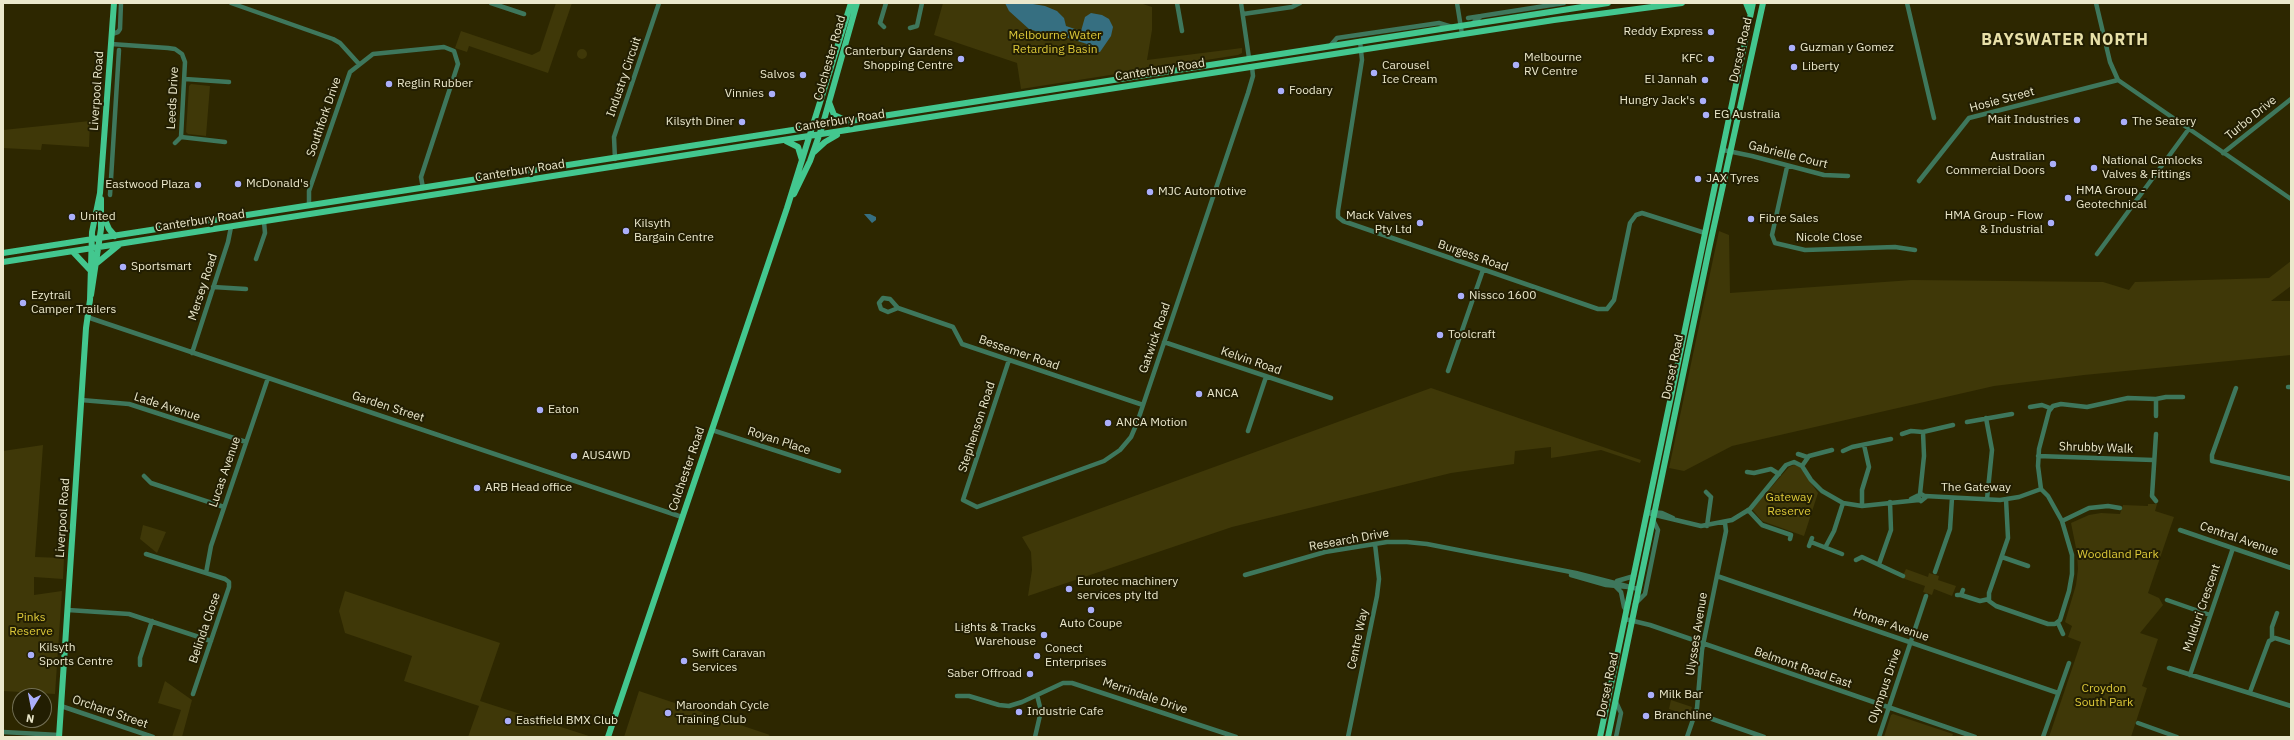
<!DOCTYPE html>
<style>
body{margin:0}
#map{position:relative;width:2294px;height:740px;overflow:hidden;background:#2d2700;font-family:"IBM Plex Sans",sans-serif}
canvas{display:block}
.frame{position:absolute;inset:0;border:4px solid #ebe8cc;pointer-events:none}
.north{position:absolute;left:12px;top:688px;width:40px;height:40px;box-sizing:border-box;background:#221e02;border:1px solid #726f53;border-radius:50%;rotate:190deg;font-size:11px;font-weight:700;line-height:16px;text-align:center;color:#ebe8cc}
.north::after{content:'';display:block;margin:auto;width:14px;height:18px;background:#abaffb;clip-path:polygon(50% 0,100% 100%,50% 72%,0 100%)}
</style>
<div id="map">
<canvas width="2294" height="740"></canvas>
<div class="frame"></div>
<div class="north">N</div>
</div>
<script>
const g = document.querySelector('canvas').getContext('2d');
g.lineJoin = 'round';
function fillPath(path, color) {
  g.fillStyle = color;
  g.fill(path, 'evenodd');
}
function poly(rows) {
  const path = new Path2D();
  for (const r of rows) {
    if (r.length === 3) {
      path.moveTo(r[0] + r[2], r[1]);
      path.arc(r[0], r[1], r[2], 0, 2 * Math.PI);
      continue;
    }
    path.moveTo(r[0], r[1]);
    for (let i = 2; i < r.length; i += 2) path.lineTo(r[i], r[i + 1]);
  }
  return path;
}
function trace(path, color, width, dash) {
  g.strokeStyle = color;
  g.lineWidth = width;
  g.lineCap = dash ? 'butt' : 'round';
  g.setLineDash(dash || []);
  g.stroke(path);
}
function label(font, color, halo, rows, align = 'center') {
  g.font = font + ' "IBM Plex Sans",sans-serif';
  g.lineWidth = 4;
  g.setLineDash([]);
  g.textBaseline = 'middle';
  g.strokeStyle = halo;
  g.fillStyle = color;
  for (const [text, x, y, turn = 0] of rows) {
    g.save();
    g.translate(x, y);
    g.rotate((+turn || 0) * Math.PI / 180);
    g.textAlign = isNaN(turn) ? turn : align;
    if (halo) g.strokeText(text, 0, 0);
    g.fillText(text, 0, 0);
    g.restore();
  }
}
const green = poly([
 [556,3,572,3,548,73,469,46,467,52,455,48,461,31,532,55,540,51],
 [943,3,1140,3,1152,7,1152,30,1147,60,1242,48,1242,53,1238,55,1021,89,1017,63,934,35],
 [582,54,5],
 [191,84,210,86,206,136,188,134,186,132,189,86],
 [90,121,89,147,42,144,41,150,3,148,3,130],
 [1719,231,1729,235,1730,293,1912,280,2103,282,2129,290,2135,282,2269,278,2291,261,2291,286,2271,301,2291,301,2291,355,2084,375,1994,386,1732,446,1684,471,1669,468],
 [1431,388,1641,460,1640,463,1601,450,1551,458,1551,447,1515,451,1514,464,1451,473,1232,527,1028,596,1032,570,1031,552,1022,537],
 [43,445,35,557,64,558,63,579,34,577,34,595,62,591,55,694,3,691,3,451],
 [1794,465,1800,467,1818,493,1804,536,1762,521,1752,509,1789,467],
 [2148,504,2157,504,2155,511,2174,517,2148,593,2159,598,2163,605,2140,633,2158,639,2142,686,2147,688,2131,737,2049,737,2081,642,2068,637,2072,626,2065,622,2076,585,2078,569,2077,553,2071,523,2089,515,2101,513,2120,514,2123,505,2148,506],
 [143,525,166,532,157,553,140,539],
 [1906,569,1928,577,1929,573,1939,576,1938,580,1956,586,1952,596,1934,589,1932,595,1923,592,1925,586,1902,578],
 [345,591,500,643,480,701,592,737,468,737,479,706,404,681,412,656,345,633,339,611],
 [165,681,192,700,182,737,172,737,181,710,158,703],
 [639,691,770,735,767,737,624,737],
 [1671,700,1692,707,1689,716,1669,709],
 [1893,714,1953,734,1952,737,1884,737,1891,715]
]);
const water = poly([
 [1005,3,1027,3,1045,6,1057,11,1064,18,1066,26,1081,31,1085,17,1091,13,1102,15,1109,19,1113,27,1111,36,1100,52,1084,54,1087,44,1068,38,1058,38,1029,29,1009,11],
 [864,214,870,214,876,217,876,220,872,223]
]);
const minor = poly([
 [231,3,333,39,340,43,359,64],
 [491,3,524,14],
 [1177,3,1182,31],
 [1241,3,1249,58],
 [1457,3,1462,34],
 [1907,3,1934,118],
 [2096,3,2110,62,2118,80,2291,199],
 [1243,14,1292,7,1300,3],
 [1468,18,1481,16],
 [1472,24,1481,16,1564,3],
 [884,27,880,23,886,3],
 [910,28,917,26,922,3],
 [112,34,118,32,120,29,121,3],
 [1360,41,1362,60,1338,211,1338,217,1343,221,1598,309,1607,309,1614,300,1630,223,1636,215,1642,213,1705,233],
 [111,44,168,48,175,49,182,54,185,62,181,137,175,143],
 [1330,46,1337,38,1439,23,1452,27],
 [185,79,229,82],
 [181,137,225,142],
 [1723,150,1752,156,1824,175,1848,176],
 [2223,153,2291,99],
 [615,159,614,137,659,3],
 [1787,167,1772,235,1775,243,1805,250,1895,247,1915,250],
 [1919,181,1969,118,2118,80],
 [110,195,119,50],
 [309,206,309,191,350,72,373,54,444,47,454,51,458,64,421,177,423,188],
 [2097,254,2188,130],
 [256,259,265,233,264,222],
 [213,287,246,289],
 [898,308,888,312,881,309,879,303,883,298,890,299,898,308,953,327,962,344,1143,405],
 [87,317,682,517],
 [1164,342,1331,398],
 [192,353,228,242,231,227],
 [1009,360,963,500,977,507,1104,461,1120,450,1131,437,1137,423,1248,93,1253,76,1252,67],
 [1448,371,1483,270],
 [2288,387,2291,387],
 [2236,388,2212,455,2212,461,2291,479],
 [2156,399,2166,397,2183,397],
 [81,400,129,404,246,442],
 [2030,407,2042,405,2050,408],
 [1986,418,1992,450,1987,499],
 [1967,422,2012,414],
 [712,430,839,471],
 [1248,431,1266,377],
 [1902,434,1911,431,1923,432,1953,425],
 [2156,434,2152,496,2156,501],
 [1843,451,1852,447,1891,439],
 [1798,454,1807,457],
 [2038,456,2153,460],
 [1802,466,1809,456,1832,450],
 [1747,472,1754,473,1771,469,1779,474],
 [144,476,151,483,224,507],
 [2041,489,2038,466,2039,449,2049,411,2053,406,2061,404,2087,407,2128,398,2156,399,2156,416],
 [1706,492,1711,497],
 [1920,494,1924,456,1923,432],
 [1925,496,2000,500,2019,497,2041,489],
 [1911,499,1921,494,1926,497,1921,501,1918,497],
 [2006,499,2008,538,1989,593,1989,601,1996,606,2048,624,2055,624,2060,620,2069,591,2072,574,2072,555,2062,521,2048,496,2041,489],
 [1862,506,1862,490,1869,467,1864,445],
 [1748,510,1762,525,1791,535,1790,539],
 [1652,512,1662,513,1673,518],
 [1651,514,1701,526,1732,520,1750,509,1786,465,1794,462,1802,466,1811,480,1822,491,1843,503,1862,506,1919,500],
 [2062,521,2089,508,2108,506,2120,508],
 [1707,526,1711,497],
 [2180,530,2291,568],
 [1811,542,1842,554],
 [1809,546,1812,538],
 [1826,546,1834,531,1843,503],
 [146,554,225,579,229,582,229,587,193,694],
 [2002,557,2028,566],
 [1856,560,1862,557,1903,576],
 [1879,564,1891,530,1890,502],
 [1935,572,1950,529,1952,498],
 [206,573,211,546,268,378],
 [1245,575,1325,552,1387,542,1407,542,1427,544,1576,573,1638,589],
 [1571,575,1606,585,1628,587],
 [1717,576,2058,693],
 [1617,581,1634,576],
 [1616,587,1621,592,1624,607,1626,610],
 [1957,595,1961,595,1963,590],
 [1961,595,1980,601,1989,599],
 [2167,600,2210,615],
 [1635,604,1645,594,1658,530,1653,520],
 [68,610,129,614,211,641],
 [1625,619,1650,625,1975,737],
 [2058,623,2063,634],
 [2272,638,2272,627,2277,613],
 [140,665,140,658,152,621],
 [2169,668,2291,706],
 [2190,675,2233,548],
 [2250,692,2269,641,2275,638,2291,643],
 [957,696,969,696,999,705,1009,706,1022,702,1063,683,1072,683,1236,737],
 [1616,702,1621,713,1616,737],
 [61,706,153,737],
 [1695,713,1764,737],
 [2138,723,2177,737],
 [3,732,59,735],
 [1035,737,1041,711,1037,695],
 [1348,737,1377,596,1379,579,1375,544],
 [1687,737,1697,708,1702,650,1726,531,1725,523],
 [1879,737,1926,596],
 [2043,737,2069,663]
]);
const major = poly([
 [1746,3,1750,13],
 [829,102,834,115,847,121],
 [786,141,798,147,802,160],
 [814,152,825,142,837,135],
 [794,194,810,161,822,127,857,3],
 [104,218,109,229,115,236],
 [73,252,90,270],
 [3,253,1608,3],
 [3,262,1173,79,1554,20,1682,3],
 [97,263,119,245],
 [91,295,101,229,101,199],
 [59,737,86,328,90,300,92,232,100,193,114,3],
 [608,737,787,208,851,3],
 [1600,737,1753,3],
 [1608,737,1709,249,1763,3]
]);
const markers = [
 [1711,32,4,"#abaffb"],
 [1792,48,4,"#abaffb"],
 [961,59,4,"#abaffb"],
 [1711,59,4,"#abaffb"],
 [1516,65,4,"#abaffb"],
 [1794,67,4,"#abaffb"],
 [1374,73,4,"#abaffb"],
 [803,75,4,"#abaffb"],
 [1705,80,4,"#abaffb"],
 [389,84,4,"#abaffb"],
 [1281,91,4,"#abaffb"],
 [772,94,4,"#abaffb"],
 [1703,101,4,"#abaffb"],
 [1706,115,4,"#abaffb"],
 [2077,120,4,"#abaffb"],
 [742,122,4,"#abaffb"],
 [2124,122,4,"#abaffb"],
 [2053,164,4,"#abaffb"],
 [2094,168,4,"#abaffb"],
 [1698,179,4,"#abaffb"],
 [238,184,4,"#abaffb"],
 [198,185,4,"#abaffb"],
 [1150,192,4,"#abaffb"],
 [2068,198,4,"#abaffb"],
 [72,217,4,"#abaffb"],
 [1751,219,4,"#abaffb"],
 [1420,223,4,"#abaffb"],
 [2051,223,4,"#abaffb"],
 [626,231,4,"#abaffb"],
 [123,267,4,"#abaffb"],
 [1461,296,4,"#abaffb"],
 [23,303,4,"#abaffb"],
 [1440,335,4,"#abaffb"],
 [1199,394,4,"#abaffb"],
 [540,410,4,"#abaffb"],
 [1108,423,4,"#abaffb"],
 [574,456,4,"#abaffb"],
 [477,488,4,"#abaffb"],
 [1069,589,4,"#abaffb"],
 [1091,610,4,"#abaffb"],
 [1044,635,4,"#abaffb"],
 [31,655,4,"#abaffb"],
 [1037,656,4,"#abaffb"],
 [684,661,4,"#abaffb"],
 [1030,674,4,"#abaffb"],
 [1651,695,4,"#abaffb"],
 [1019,712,4,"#abaffb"],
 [668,713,4,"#abaffb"],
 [1646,716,4,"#abaffb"],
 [508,721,4,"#abaffb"]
];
const poiNames = [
 ["Reddy Express",1703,32,"right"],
 ["Guzman y Gomez",1800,48],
 ["Canterbury Gardens",953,52,"right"],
 ["Shopping Centre",953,66,"right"],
 ["Melbourne",1524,58],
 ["RV Centre",1524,72],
 ["KFC",1703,59,"right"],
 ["Carousel",1382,66],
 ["Ice Cream",1382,80],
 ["Liberty",1802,67],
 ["Salvos",795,75,"right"],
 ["El Jannah",1697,80,"right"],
 ["Reglin Rubber",397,84],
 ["Foodary",1289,91],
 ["Vinnies",764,94,"right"],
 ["Hungry Jack's",1695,101,"right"],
 ["EG Australia",1714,115],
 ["Mait Industries",2069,120,"right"],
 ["Kilsyth Diner",734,122,"right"],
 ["The Seatery",2132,122],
 ["Australian",2045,157,"right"],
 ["Commercial Doors",2045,171,"right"],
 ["National Camlocks",2102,161],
 ["Valves & Fittings",2102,175],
 ["JAX Tyres",1706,179],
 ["McDonald's",246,184],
 ["Eastwood Plaza",190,185,"right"],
 ["HMA Group -",2076,191],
 ["Geotechnical",2076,205],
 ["MJC Automotive",1158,192],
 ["Mack Valves",1412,216,"right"],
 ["Pty Ltd",1412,230,"right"],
 ["HMA Group - Flow",2043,216,"right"],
 ["& Industrial",2043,230,"right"],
 ["United",80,217],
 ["Fibre Sales",1759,219],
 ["Kilsyth",634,224],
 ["Bargain Centre",634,238],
 ["Sportsmart",131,267],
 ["Ezytrail",31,296],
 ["Camper Trailers",31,310],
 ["Nissco 1600",1469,296],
 ["Toolcraft",1448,335],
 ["ANCA",1207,394],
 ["Eaton",548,410],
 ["ANCA Motion",1116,423],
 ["AUS4WD",582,456],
 ["ARB Head office",485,488],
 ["Eurotec machinery",1077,582],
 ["services pty ltd",1077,596],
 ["Auto Coupe",1091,624,"center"],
 ["Lights & Tracks",1036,628,"right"],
 ["Warehouse",1036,642,"right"],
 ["Kilsyth",39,648],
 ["Sports Centre",39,662],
 ["Conect",1045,649],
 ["Enterprises",1045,663],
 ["Swift Caravan",692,654],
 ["Services",692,668],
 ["Saber Offroad",1022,674,"right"],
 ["Milk Bar",1659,695],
 ["Maroondah Cycle",676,706],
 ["Training Club",676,720],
 ["Industrie Cafe",1027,712],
 ["Branchline",1654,716],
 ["Eastfield BMX Club",516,721]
];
const parkNames = [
 ["Melbourne Water",1055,36],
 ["Retarding Basin",1055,50],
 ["Gateway",1789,498],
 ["Reserve",1789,512],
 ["Woodland Park",2118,555],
 ["Pinks",31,618],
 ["Reserve",31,632],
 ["Croydon",2104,689],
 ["South Park",2104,703]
];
const streetNames = [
 ["Dorset Road",1741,50,-77],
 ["Colchester Road",830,58,-74],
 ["Canterbury Road",1160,70,-9],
 ["Industry Circuit",624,77,-71],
 ["Liverpool Road",97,91,-86],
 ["Leeds Drive",173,98,-87],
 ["Hosie Street",2002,100,-15],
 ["Southfork Drive",324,117,-71],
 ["Turbo Drive",2251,118,-39],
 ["Canterbury Road",840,121,-9],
 ["Gabrielle Court",1788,155,14],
 ["Canterbury Road",520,171,-9],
 ["Canterbury Road",200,221,-9],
 ["Nicole Close",1829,238],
 ["Burgess Road",1473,256,19],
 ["Mersey Road",203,287,-72],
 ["Gatwick Road",1155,338,-71],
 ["Bessemer Road",1019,353,19],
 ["Kelvin Road",1251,361,19],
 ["Dorset Road",1673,367,-78],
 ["Lade Avenue",167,407,18],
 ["Garden Street",388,407,18],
 ["Stephenson Road",977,427,-72],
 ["Royan Place",779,441,18],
 ["Shrubby Walk",2096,448,2],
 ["Colchester Road",687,469,-71],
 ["Lucas Avenue",225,472,-71],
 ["The Gateway",1976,488],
 ["Liverpool Road",63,518,-86],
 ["Central Avenue",2239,539,19],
 ["Research Drive",1349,540,-10],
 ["Mulduri Crescent",2202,608,-71],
 ["Homer Avenue",1891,625,19],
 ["Belinda Close",205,628,-71],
 ["Ulysses Avenue",1697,634,-81],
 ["Centre Way",1358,639,-78],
 ["Belmont Road East",1803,668,19],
 ["Dorset Road",1608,685,-78],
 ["Olympus Drive",1885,686,-71],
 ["Merrindale Drive",1145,696,19],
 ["Orchard Street",110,712,19]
];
const districtNames = [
 ["BAYSWATER NORTH",2065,40]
];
fillPath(green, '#3f3808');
fillPath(water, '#366f81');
trace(minor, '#3e775c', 4.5);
trace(major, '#43c78f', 6);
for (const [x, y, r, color] of markers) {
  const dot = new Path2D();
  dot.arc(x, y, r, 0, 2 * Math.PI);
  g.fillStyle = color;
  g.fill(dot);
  trace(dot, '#221e02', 1.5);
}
label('12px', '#ebe8cc', '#221e02', poiNames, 'left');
label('12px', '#ddc939', '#221e02', parkNames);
label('12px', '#ebe8cc', '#221e02', streetNames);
g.letterSpacing = '1px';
label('bold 16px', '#e8e0a8', '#221e02', districtNames);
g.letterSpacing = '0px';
</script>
